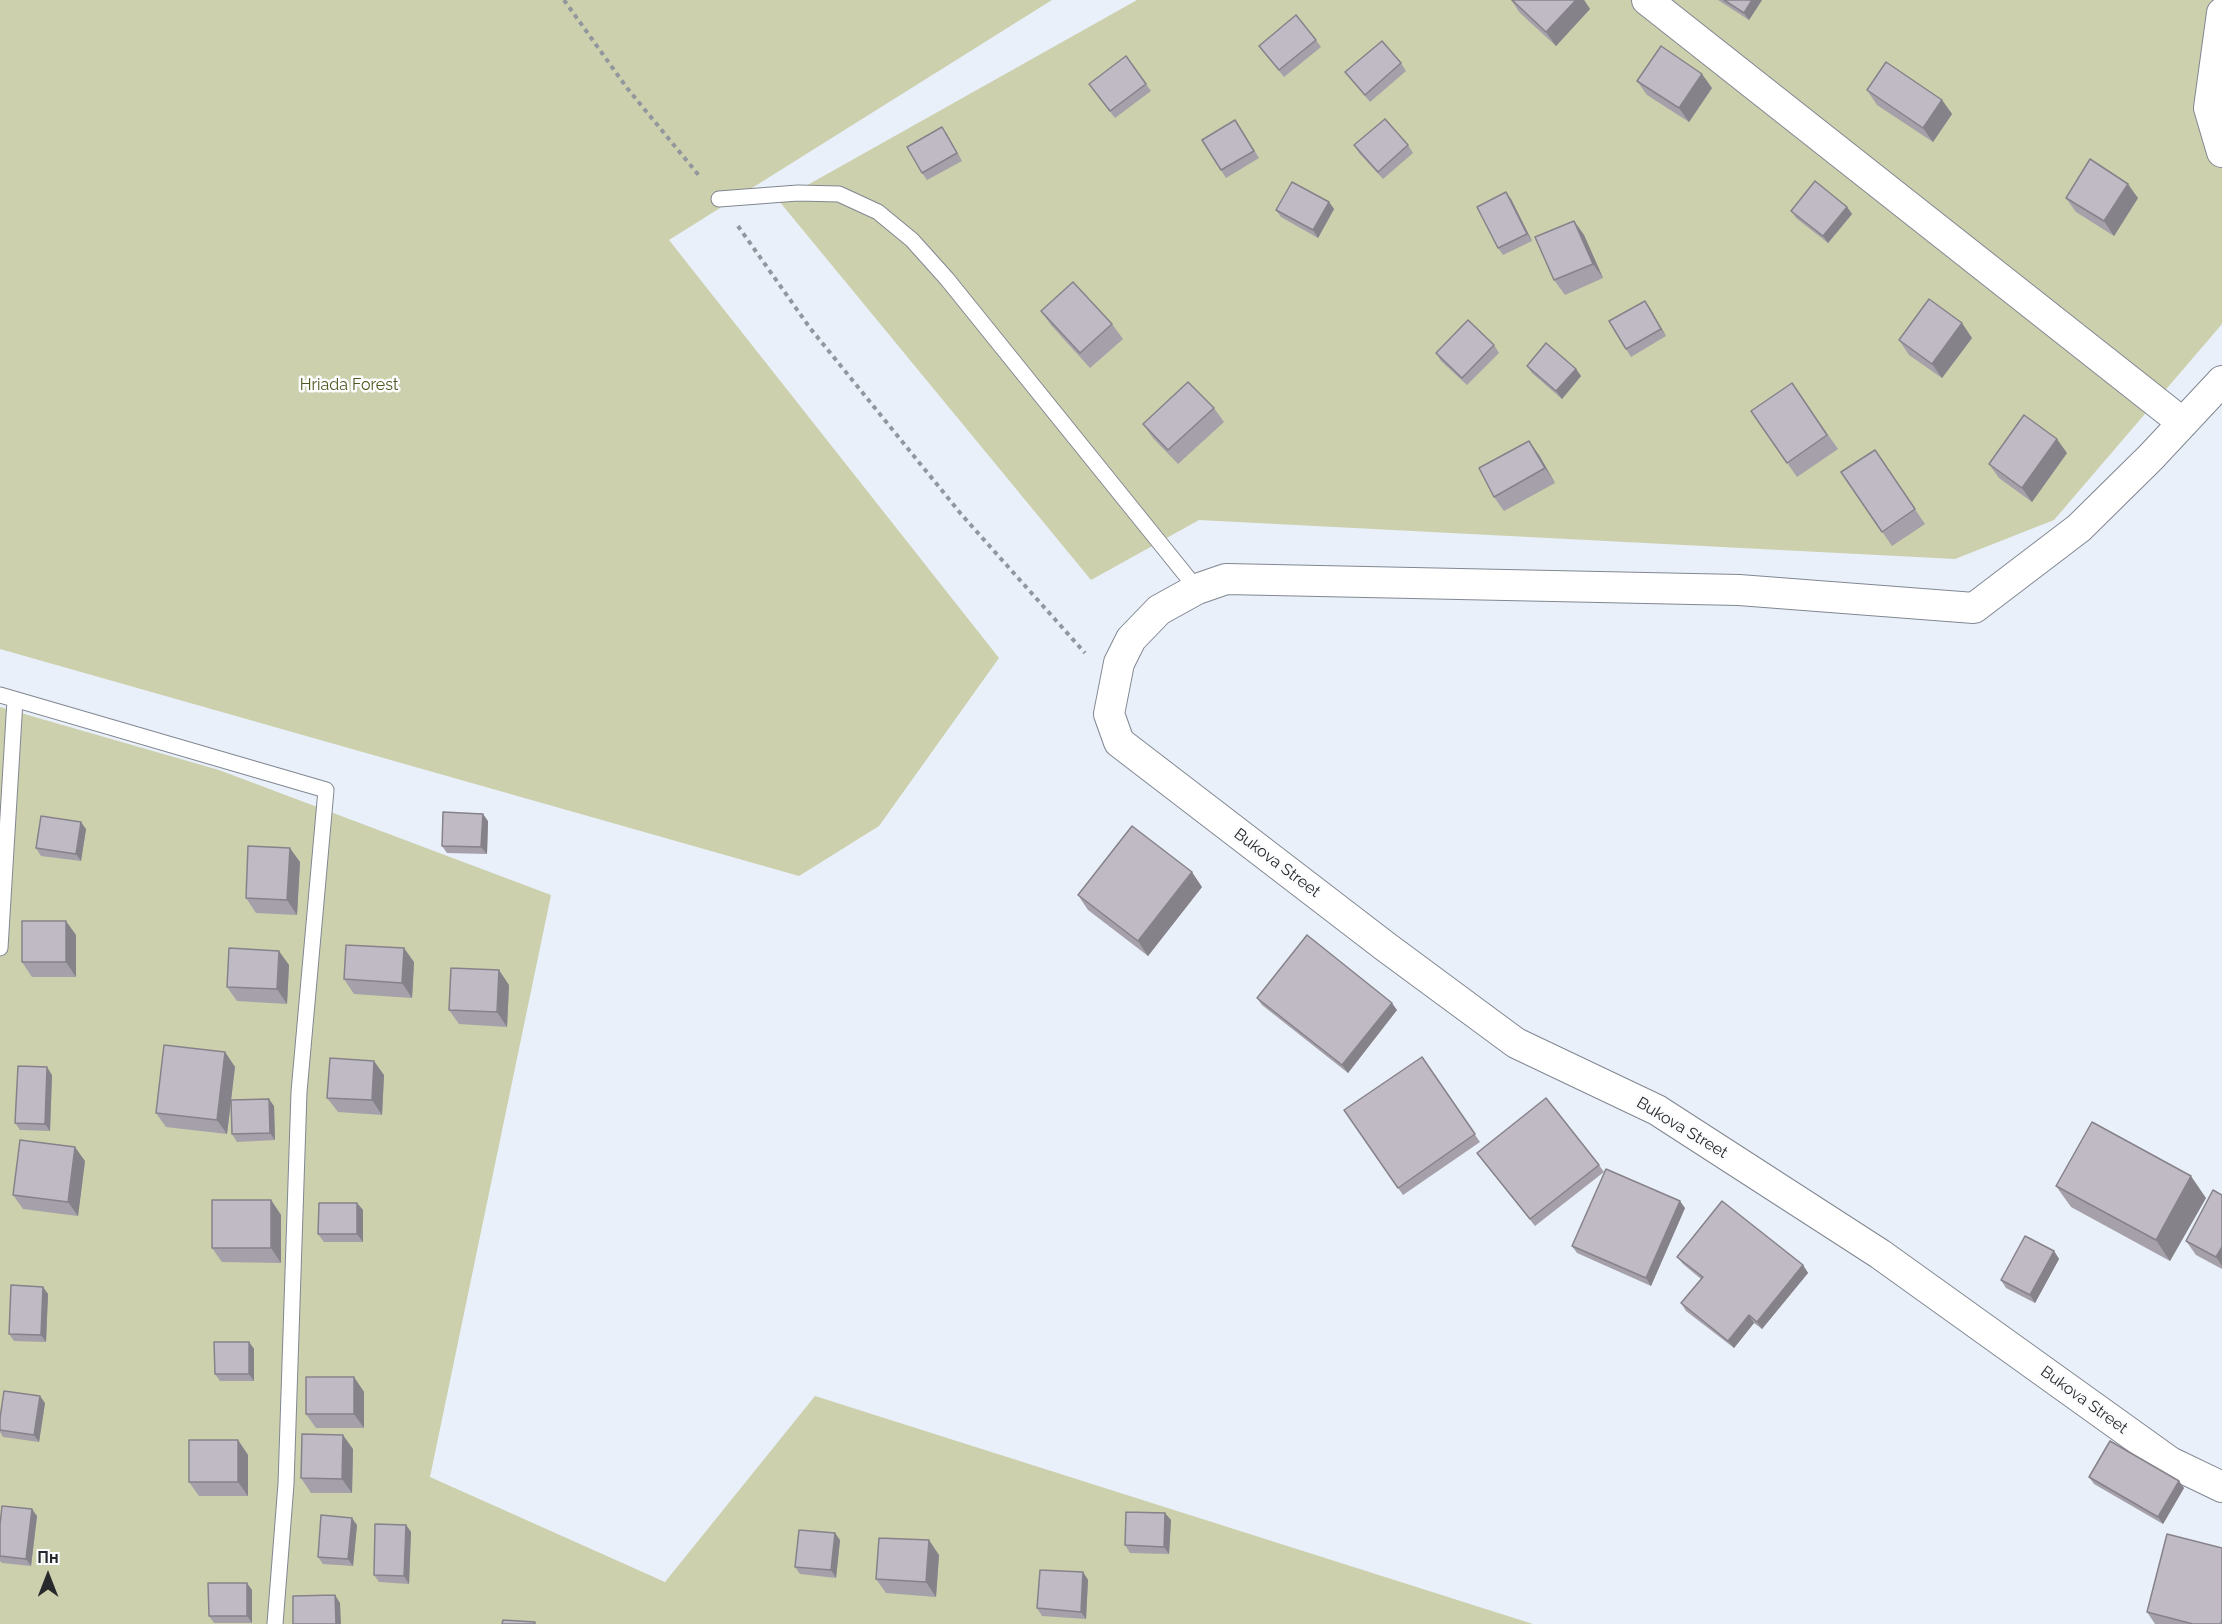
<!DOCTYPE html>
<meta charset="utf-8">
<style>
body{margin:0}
#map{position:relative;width:2222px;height:1624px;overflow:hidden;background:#e9f0fa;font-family:Raleway,sans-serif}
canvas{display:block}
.north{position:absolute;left:18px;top:1546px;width:60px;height:60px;-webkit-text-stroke:4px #fbfcfe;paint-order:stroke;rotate:0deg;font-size:16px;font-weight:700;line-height:24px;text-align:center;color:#272a2d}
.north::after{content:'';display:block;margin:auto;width:21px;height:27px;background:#272a2d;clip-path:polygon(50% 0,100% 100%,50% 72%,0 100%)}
</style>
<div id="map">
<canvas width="2222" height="1624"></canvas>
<div class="north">Пн</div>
</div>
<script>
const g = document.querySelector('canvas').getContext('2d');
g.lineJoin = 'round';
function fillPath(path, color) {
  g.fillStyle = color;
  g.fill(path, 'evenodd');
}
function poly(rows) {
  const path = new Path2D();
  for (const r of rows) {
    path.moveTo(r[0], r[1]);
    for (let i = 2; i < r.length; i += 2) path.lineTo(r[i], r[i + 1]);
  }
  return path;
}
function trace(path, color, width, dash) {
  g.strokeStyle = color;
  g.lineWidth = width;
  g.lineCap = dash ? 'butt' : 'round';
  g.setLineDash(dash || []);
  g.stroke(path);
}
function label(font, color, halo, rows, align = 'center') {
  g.font = font + ' Raleway,sans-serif';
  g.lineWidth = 5;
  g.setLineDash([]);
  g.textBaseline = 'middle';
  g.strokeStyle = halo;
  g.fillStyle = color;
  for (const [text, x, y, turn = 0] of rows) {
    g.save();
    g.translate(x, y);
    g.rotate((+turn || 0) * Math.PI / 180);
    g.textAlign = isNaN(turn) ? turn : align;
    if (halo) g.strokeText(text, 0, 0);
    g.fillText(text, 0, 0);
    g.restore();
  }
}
const green = poly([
 [0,0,1052,0,669,240,999,658,879,826,799,876,0,649],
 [1137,0,2222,0,2222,324,2054,520,1955,559,1199,520,1091,580,779,201],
 [0,707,219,770,551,895,430,1477,665,1582,815,1396,1533,1624,0,1624]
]);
const path = poly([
 [564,0,627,88,701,178],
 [738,226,810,328,961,514,1085,653]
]);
const lane = poly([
 [719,199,798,193,839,194,878,212,912,240,947,279,1197,589],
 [0,695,326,790,299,1092,286,1484,275,1624],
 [0,948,15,700]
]);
const street = poly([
 [1647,0,2183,423],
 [2222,13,2209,108,2222,152],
 [2222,381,2151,457,2079,528,1974,608,1739,590,1226,579,1197,589,1159,610,1131,639,1119,663,1109,714,1119,742,1386,947,1516,1043,1657,1110,1880,1254,2170,1462,2222,1487]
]);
const wall = poly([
 [1511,0,1584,0,1590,9,1556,46,1520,13],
 [1718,0,1762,0,1749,20],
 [1316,40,1321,47,1284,77,1259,46],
 [1126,56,1151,91,1115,118,1089,84],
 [1401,63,1406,71,1370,102,1345,72],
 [1637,81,1712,88,1689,122,1647,95],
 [1867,90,1942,100,1952,114,1933,142,1877,105],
 [1235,120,1259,158,1226,178,1221,170],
 [942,127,962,161,927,180,922,173],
 [1354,145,1408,145,1413,153,1383,179,1359,153],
 [2066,198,2138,198,2114,236,2076,212],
 [1511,199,1532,241,1503,255,1498,248],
 [1329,202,1334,209,1318,238,1281,217,1276,210],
 [1847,207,1852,214,1828,243,1796,218,1791,211],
 [1574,221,1584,235,1603,278,1565,295,1554,280],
 [1645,301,1666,336,1631,357,1626,349],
 [1041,311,1112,324,1123,339,1090,368,1051,325],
 [1972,338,1942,378,1909,355,1899,340],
 [1494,345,1499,353,1467,385,1441,361,1436,353],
 [1527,366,1576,369,1581,376,1562,399,1532,373],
 [1792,383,1838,449,1797,477,1751,411],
 [1214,408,1224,422,1178,464,1153,438,1143,424],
 [1875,450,1925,524,1892,546,1841,472],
 [2067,453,2032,502,1999,478,1989,464],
 [1539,455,1555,483,1504,511,1494,497],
 [488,821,487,854,447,853,442,846],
 [86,829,81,861,41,856,36,848],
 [300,862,297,915,256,913,246,898],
 [1202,887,1148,956,1088,910,1078,895],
 [76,935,76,977,32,977,22,962],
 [414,962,412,998,354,994,344,979],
 [289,965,287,1004,237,1001,227,987],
 [509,985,507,1027,459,1024,449,1010],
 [1257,998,1397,1010,1348,1073,1262,1005],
 [225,1052,235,1067,231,1100,274,1106,275,1140,237,1142,232,1134,231,1102,227,1134,166,1127,156,1113],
 [1422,1057,1480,1142,1403,1195,1344,1110],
 [52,1075,50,1131,20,1130,15,1123],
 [384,1075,382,1115,338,1112,327,1098],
 [1477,1153,1599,1165,1604,1172,1535,1226],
 [85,1161,78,1216,23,1209,13,1195],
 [2056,1186,2206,1198,2170,1261,2071,1207],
 [2222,1195,2222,1269,2196,1255,2186,1241],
 [271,1200,281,1215,281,1263,222,1262,212,1248],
 [357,1203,363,1210,363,1242,324,1242,318,1234],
 [1685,1208,1651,1286,1577,1253,1572,1246],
 [2054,1251,2059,1259,2035,1303,2006,1288,2001,1280],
 [1677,1257,1803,1265,1808,1273,1762,1329,1754,1323,1734,1348,1686,1311,1681,1303,1701,1279,1683,1264],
 [43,1287,48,1294,46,1342,14,1341,9,1334],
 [249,1342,254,1349,254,1381,220,1381,215,1374],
 [354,1377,364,1392,364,1428,316,1428,306,1414],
 [45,1403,39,1442,3,1437,0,1432,0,1418],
 [238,1440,248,1455,248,1496,199,1496,189,1482],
 [353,1449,352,1493,311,1493,301,1478],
 [2089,1477,2179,1481,2184,1488,2163,1524,2094,1484],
 [37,1516,31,1566,2,1563,0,1561,0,1556],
 [1171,1520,1169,1554,1130,1553,1125,1545],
 [357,1525,353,1566,323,1564,318,1557],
 [406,1525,411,1532,409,1584,379,1582,374,1575],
 [840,1540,836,1578,800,1574,795,1567],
 [939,1555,936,1597,886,1593,876,1579],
 [1083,1572,1088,1580,1086,1619,1042,1616,1037,1608],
 [252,1590,252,1623,214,1623,209,1616],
 [2147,1612,2222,1624,2155,1624]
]);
const shadedWall = poly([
 [1576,0,1584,0,1590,9,1556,46,1546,32],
 [1752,0,1762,0,1749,20,1744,13],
 [1702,74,1712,88,1689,122,1679,108],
 [1942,100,1952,114,1933,142,1923,128],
 [942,127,947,134,962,161,957,153],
 [2128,184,2138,198,2114,236,2104,221],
 [1506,192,1511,199,1532,241,1527,234],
 [1329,202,1334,209,1318,238,1313,230],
 [1847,207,1852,214,1828,243,1823,236],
 [1574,221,1584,235,1603,278,1593,264],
 [1645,301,1650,308,1666,336,1661,329],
 [1962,323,1972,338,1942,378,1932,364],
 [1576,369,1581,376,1562,399,1556,391],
 [2057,439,2067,453,2032,502,2022,488],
 [1529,441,1539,455,1555,483,1545,468],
 [483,814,488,821,487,854,481,847],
 [81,822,86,829,81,861,76,854],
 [290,848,300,862,297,915,287,900],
 [1192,872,1202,887,1148,956,1138,941],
 [66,921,76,935,76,977,66,962],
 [404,948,414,962,412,998,402,983],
 [279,951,289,965,287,1004,277,989],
 [499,970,509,985,507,1027,497,1012],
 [1392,1003,1397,1010,1348,1073,1342,1065],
 [225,1052,235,1067,227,1134,217,1120],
 [374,1061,384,1075,382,1115,372,1100],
 [47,1067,52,1075,50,1131,45,1124],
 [269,1099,274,1106,275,1140,270,1133],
 [75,1147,85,1161,78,1216,68,1202],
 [2191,1176,2206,1198,2170,1261,2156,1240],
 [271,1200,281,1215,281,1263,271,1248],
 [1680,1201,1685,1208,1651,1286,1646,1278],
 [357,1203,363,1210,363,1242,357,1234],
 [2222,1247,2222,1266,2216,1257],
 [2054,1251,2059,1259,2035,1303,2030,1295],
 [1803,1265,1808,1273,1762,1329,1757,1322],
 [43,1287,48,1294,46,1342,41,1335],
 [1749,1315,1754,1323,1734,1348,1728,1341],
 [249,1342,254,1349,254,1381,249,1374],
 [354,1377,364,1392,364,1428,354,1414],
 [40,1396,45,1403,39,1442,34,1435],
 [343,1435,353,1449,352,1493,342,1479],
 [238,1440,248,1455,248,1496,238,1482],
 [2179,1481,2184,1488,2163,1524,2158,1517],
 [32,1509,37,1516,31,1566,26,1559],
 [1165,1513,1171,1520,1169,1554,1164,1547],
 [352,1518,357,1525,353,1566,348,1559],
 [406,1525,411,1532,409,1584,404,1576],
 [835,1533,840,1540,836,1578,831,1570],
 [929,1540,939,1555,936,1597,926,1582],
 [1083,1572,1088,1580,1086,1619,1081,1612],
 [247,1583,252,1590,252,1623,247,1616],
 [335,1595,340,1603,341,1624,336,1624]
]);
const building = poly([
 [1512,0,1576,0,1546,32,1512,0],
 [1724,0,1752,0,1744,13,1724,0],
 [1296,15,1316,40,1279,70,1259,46,1296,15],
 [1382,41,1401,63,1365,95,1345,72,1382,41],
 [1661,46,1702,74,1679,108,1637,81,1661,46],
 [1126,56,1146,84,1110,111,1089,84,1126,56],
 [1886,62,1942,100,1923,128,1867,90,1886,62],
 [1385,119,1408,145,1378,172,1354,145,1385,119],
 [1235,120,1254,151,1221,170,1202,140,1235,120],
 [942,127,957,153,922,173,907,147,942,127],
 [2090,159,2128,184,2104,221,2066,198,2090,159],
 [1815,181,1847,207,1823,236,1791,211,1815,181],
 [1292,182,1329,202,1313,230,1276,210,1292,182],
 [1506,192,1527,234,1498,248,1477,207,1506,192],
 [1574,221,1593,264,1554,280,1535,237,1574,221],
 [1073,282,1112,324,1080,353,1041,311,1073,282],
 [1929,299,1962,323,1932,364,1899,340,1929,299],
 [1645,301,1661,329,1626,349,1609,321,1645,301],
 [1468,320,1494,345,1462,378,1436,353,1468,320],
 [1546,343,1576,369,1556,391,1527,366,1546,343],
 [1188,382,1214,408,1168,450,1143,424,1188,382],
 [1792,383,1827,435,1787,463,1751,411,1792,383],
 [2024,415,2057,439,2022,488,1989,464,2024,415],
 [1529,441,1545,468,1494,497,1479,468,1529,441],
 [1875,450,1915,509,1882,532,1841,472,1875,450],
 [443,812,483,814,481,847,442,846,443,812],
 [41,816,81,822,76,854,36,848,41,816],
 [1132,826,1192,872,1138,941,1078,895,1132,826],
 [248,846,290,848,287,900,246,898,248,846],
 [22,921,66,921,66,962,22,962,22,921],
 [1307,935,1392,1003,1342,1065,1257,998,1307,935],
 [346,945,404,948,402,983,344,979,346,945],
 [229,948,279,951,277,989,227,987,229,948],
 [451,968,499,970,497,1012,449,1010,451,968],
 [164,1045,225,1052,217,1120,156,1113,164,1045],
 [1422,1057,1475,1134,1398,1188,1344,1110,1422,1057],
 [330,1058,374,1061,372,1100,327,1098,330,1058],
 [18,1066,47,1067,45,1124,15,1123,18,1066],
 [1546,1098,1599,1165,1530,1219,1477,1153,1546,1098],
 [269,1099,270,1133,232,1134,231,1100,269,1099],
 [2092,1122,2191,1176,2156,1240,2056,1186,2092,1122],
 [20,1140,75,1147,68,1202,13,1195,20,1140],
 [1606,1169,1680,1201,1646,1278,1572,1246,1606,1169],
 [2213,1190,2222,1195,2222,1247,2216,1257,2186,1241,2213,1190],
 [212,1200,271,1200,271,1248,212,1248,212,1200],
 [1722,1201,1803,1265,1757,1322,1749,1315,1728,1341,1681,1303,1703,1277,1677,1257,1722,1201],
 [319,1203,357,1203,357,1234,318,1234,319,1203],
 [2025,1236,2054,1251,2030,1295,2001,1280,2025,1236],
 [11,1285,43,1287,41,1335,9,1334,11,1285],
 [214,1342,249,1342,249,1374,215,1374,214,1342],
 [306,1377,354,1377,354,1414,306,1414,306,1377],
 [4,1391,40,1396,34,1435,0,1430,0,1418,4,1391],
 [302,1434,343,1435,342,1479,301,1478,302,1434],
 [189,1440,238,1440,238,1482,189,1482,189,1440],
 [2110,1441,2179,1481,2158,1517,2089,1477,2110,1441],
 [2,1506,32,1509,26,1559,0,1556,0,1525,2,1506],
 [1126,1512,1165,1513,1164,1547,1125,1545,1126,1512],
 [321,1515,352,1518,348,1559,318,1557,321,1515],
 [375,1524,406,1525,404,1576,374,1575,375,1524],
 [799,1530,835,1533,831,1570,795,1567,799,1530],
 [2167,1534,2222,1548,2222,1619,2221,1624,2193,1624,2147,1612,2167,1534],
 [879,1538,929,1540,926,1582,876,1579,879,1538],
 [1040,1570,1083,1572,1081,1612,1037,1608,1040,1570],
 [208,1583,247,1583,247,1616,209,1616,208,1583],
 [335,1595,336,1624,293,1624,293,1596,335,1595],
 [503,1620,535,1622,535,1624,502,1624,503,1620]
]);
const parkNames = [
 ["Hriada Forest",349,385]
];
const streetNames = [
 ["Bukova Street",1277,863,37],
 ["Bukova Street",1682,1128,31],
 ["Bukova Street",2084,1400,36]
];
fillPath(green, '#ccd0ad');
trace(lane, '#818791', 17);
trace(street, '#818791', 32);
trace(path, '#92979e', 4, [4.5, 4.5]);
trace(lane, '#fff', 15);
trace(street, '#fff', 30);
fillPath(wall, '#a5a0a9');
fillPath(shadedWall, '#86828a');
fillPath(building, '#c0bac5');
trace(building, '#86828a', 1.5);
label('16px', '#52561d', '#fbfcfe', parkNames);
label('16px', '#272a2d', '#fbfcfe', streetNames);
</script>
